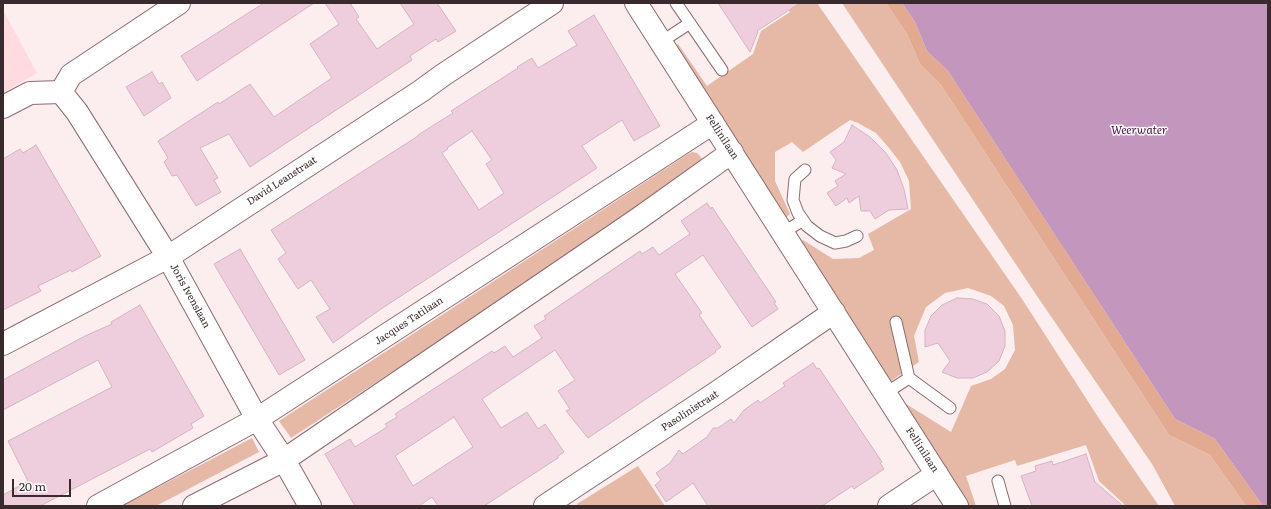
<!DOCTYPE html>
<style>
body{margin:0}
#map{position:relative;width:1271px;height:509px;overflow:hidden;background:#fcedef;font-family:Literata,serif}
canvas{display:block}
.frame{position:absolute;inset:0;border:4px solid #392b2d;pointer-events:none}
.scale{position:absolute;left:12px;top:479px;width:59px;height:18px;box-sizing:border-box;border:2px solid #392b2d;border-top:0;padding-left:5px;font-size:12px;line-height:14px;white-space:nowrap;color:#392b2d;-webkit-text-stroke:3px #fff;paint-order:stroke}
</style>
<div id="map">
<canvas width="1271" height="509"></canvas>
<div class="frame"></div>
<div class="scale">20 m</div>
</div>
<script>
const g = document.querySelector('canvas').getContext('2d');
g.lineJoin = 'round';
function fillPath(path, color) {
  g.fillStyle = color;
  g.fill(path, 'evenodd');
}
function poly(rows) {
  const path = new Path2D();
  for (const r of rows) {
    path.moveTo(r[0], r[1]);
    for (let i = 2; i < r.length; i += 2) path.lineTo(r[i], r[i + 1]);
  }
  return path;
}
function trace(path, color, width, dash) {
  g.strokeStyle = color;
  g.lineWidth = width;
  g.lineCap = dash ? 'butt' : 'round';
  g.setLineDash(dash || []);
  g.stroke(path);
}
function label(font, color, halo, rows, align = 'center') {
  g.font = font + ' Literata,serif';
  g.lineWidth = 3;
  g.setLineDash([]);
  g.textBaseline = 'middle';
  g.strokeStyle = halo;
  g.fillStyle = color;
  for (const [text, x, y, turn = 0] of rows) {
    g.save();
    g.translate(x, y);
    g.rotate((+turn || 0) * Math.PI / 180);
    g.textAlign = isNaN(turn) ? turn : align;
    if (halo) g.strokeText(text, 0, 0);
    g.fillText(text, 0, 0);
    g.restore();
  }
}
const built = poly([
 [3,10,37,73,3,93]
]);
const green = poly([
 [784,3,817,3,1022,299,1098,417,1159,506,1123,506,1124,504,1099,481,1086,445,1017,466,1015,460,966,476,976,506,965,506,903,402,951,432,971,386,991,379,1005,369,1015,350,1013,325,1004,306,991,296,968,288,945,293,926,307,914,336,919,362,885,385,795,244,803,240,833,259,859,258,874,250,868,234,911,209,909,181,900,162,889,148,876,133,858,123,850,120,803,152,792,142,775,152,775,181,790,214,782,221,670,49,678,44,707,86,753,54,761,31,790,12],
 [842,3,886,3,907,34,920,64,941,85,1169,435,1210,455,1246,506,1175,506,1152,464,1037,296],
 [692,152,697,153,700,156,703,161,702,165,444,338,291,438,279,421,445,313,688,154],
 [252,438,259,452,156,506,122,506],
 [638,466,665,506,578,506,577,504]
]);
const forest = poly([
 [886,3,902,3,915,22,927,51,948,71,1175,419,1215,439,1263,506,1246,506,1210,455,1169,435,941,85,920,64,907,34]
]);
const water = poly([
 [902,3,1268,3,1268,506,1263,506,1215,439,1175,419,948,71,927,51,915,22]
]);
const building = poly([
 [264,3,314,3,197,81,181,56,264,3],
 [325,3,350,3,359,17,356,19,377,49,414,24,400,3,437,3,456,31,438,42,436,39,410,56,412,60,250,167,229,134,200,148,218,178,214,180,221,192,196,206,177,175,172,176,164,162,168,158,158,141,218,102,219,104,250,84,274,117,332,78,310,44,339,24,325,3],
 [718,3,800,3,757,31,758,32,750,52,718,3],
 [594,15,660,126,634,141,622,120,582,146,597,168,381,309,333,343,316,317,330,309,311,280,298,289,278,259,286,253,271,230,418,136,418,135,453,113,451,111,518,68,517,67,532,58,538,68,577,45,568,31,594,15],
 [472,131,492,160,486,164,504,193,479,210,442,153,448,149,447,148,472,131],
 [152,72,159,84,162,82,171,98,144,116,126,87,152,72],
 [852,125,870,137,886,153,897,170,904,189,908,209,889,210,875,219,870,211,861,211,859,196,849,203,847,198,836,206,827,193,838,186,835,181,846,174,832,168,836,160,830,152,844,142,852,125],
 [36,145,101,256,72,272,71,270,38,286,41,291,3,310,3,159,20,149,23,153,36,145],
 [707,203,711,209,712,207,776,302,774,303,778,309,752,327,703,255,675,274,702,313,699,315,721,347,715,351,716,352,588,438,566,411,570,409,558,391,575,380,555,350,482,399,501,428,527,412,538,429,545,424,564,452,558,456,558,458,484,506,438,506,432,497,419,506,355,506,325,454,350,439,355,447,387,427,385,424,397,417,395,414,492,351,494,353,505,346,513,357,542,338,534,326,546,319,544,316,640,251,642,254,653,247,659,255,690,234,681,221,707,203],
 [454,417,473,447,413,486,395,456,454,417],
 [240,249,305,360,279,375,214,264,240,249],
 [957,298,973,299,987,304,999,316,1005,331,1005,346,999,361,987,372,973,378,957,378,942,372,950,361,938,343,925,347,925,330,931,316,942,305,957,298],
 [140,305,204,416,191,424,193,428,152,452,150,449,40,506,3,506,3,495,28,481,8,441,112,387,98,360,3,410,3,380,85,336,112,324,111,322,140,305],
 [813,363,817,369,819,368,882,462,880,463,884,469,854,489,852,486,822,506,708,506,693,483,666,502,655,485,661,480,656,473,670,463,679,450,683,454,707,437,713,428,718,428,731,419,734,423,744,410,758,400,760,403,785,386,783,383,813,363],
 [1086,454,1095,482,1123,506,1032,506,1021,476,1036,471,1035,466,1052,461,1053,465,1086,454]
]);
const service = poly([
 [676,3,722,70],
 [661,42,690,23],
 [805,170,795,179,793,200,798,213,807,226,820,236,835,243,846,241,857,236],
 [783,233,803,220],
 [896,322,909,378,950,408],
 [886,393,909,378],
 [998,481,1005,506]
]);
const minor = poly([
 [636,3,957,506],
 [61,92,77,112,168,257,257,419,284,460,310,506],
 [3,107,30,93,61,92,71,75,179,3],
 [3,344,168,257,421,91,443,75,552,3],
 [98,506,257,419,713,123],
 [194,506,284,460,638,219,732,152],
 [545,506,716,393,834,312],
 [889,506,937,474]
]);
const streetNames = [
 ["Fellinilaan",722,137,57],
 ["David Leanstraat",282,181,-33],
 ["Joris Ivenslaan",190,296,61],
 ["Jacques Tatilaan",409,321,-33],
 ["Pasolinistraat",690,411,-33],
 ["Fellinilaan",922,450,57]
];
const waterNames = [
 ["Weerwater",1139,131]
];
fillPath(built, '#ffdbe0');
fillPath(green, '#e5b9a5');
fillPath(forest, '#e2aa90');
fillPath(water, '#c396be');
fillPath(building, '#eecedc');
trace(building, '#d3b4c2', 1);
trace(service, '#8c6c71', 13);
trace(minor, '#8c6c71', 24);
trace(service, '#fff', 11);
trace(minor, '#fff', 22);
label('10px', '#392b2d', '#fff', streetNames);
label('italic 11px', '#471144', '#fff', waterNames);
</script>
